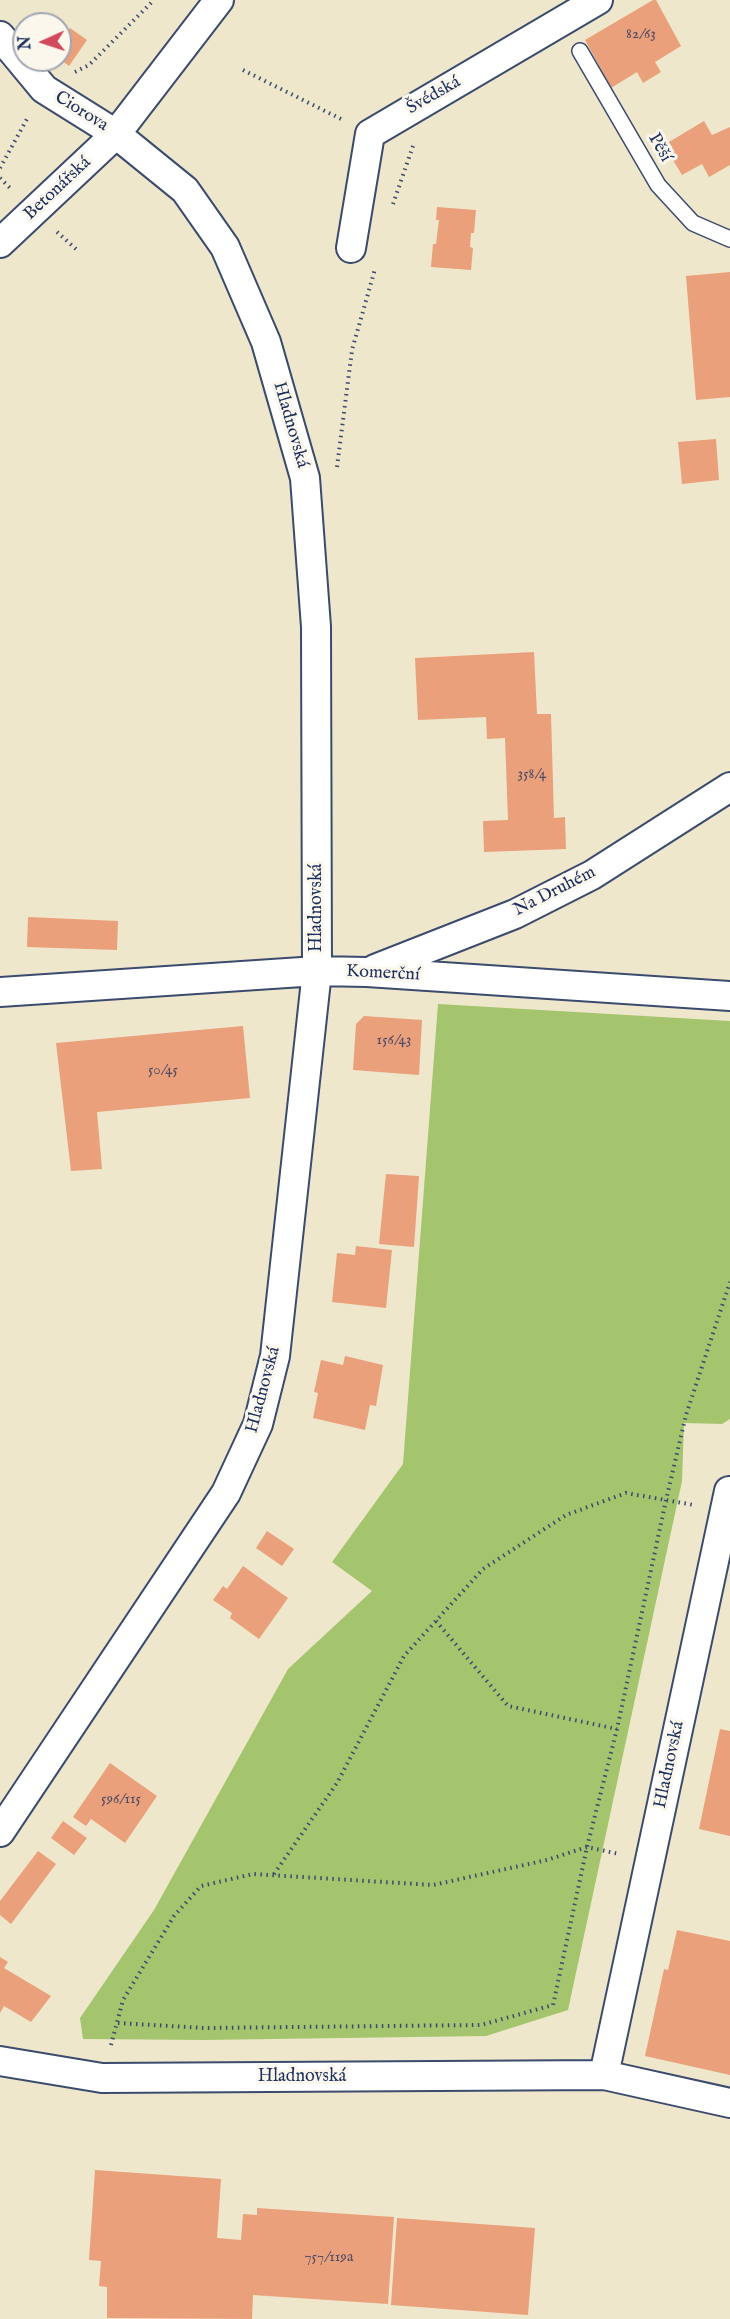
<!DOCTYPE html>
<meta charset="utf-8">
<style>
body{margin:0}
#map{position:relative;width:730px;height:2319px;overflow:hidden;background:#efe7cb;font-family:"IM FELL English",serif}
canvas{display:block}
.north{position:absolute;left:12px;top:12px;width:60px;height:60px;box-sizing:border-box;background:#fbf7ec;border:2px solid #a1a7b3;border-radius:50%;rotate:267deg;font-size:16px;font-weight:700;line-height:24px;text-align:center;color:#1b2f5e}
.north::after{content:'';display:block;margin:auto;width:21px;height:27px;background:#d1495b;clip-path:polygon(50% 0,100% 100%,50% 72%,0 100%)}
</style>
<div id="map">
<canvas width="730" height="2319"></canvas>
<div class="north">N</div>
</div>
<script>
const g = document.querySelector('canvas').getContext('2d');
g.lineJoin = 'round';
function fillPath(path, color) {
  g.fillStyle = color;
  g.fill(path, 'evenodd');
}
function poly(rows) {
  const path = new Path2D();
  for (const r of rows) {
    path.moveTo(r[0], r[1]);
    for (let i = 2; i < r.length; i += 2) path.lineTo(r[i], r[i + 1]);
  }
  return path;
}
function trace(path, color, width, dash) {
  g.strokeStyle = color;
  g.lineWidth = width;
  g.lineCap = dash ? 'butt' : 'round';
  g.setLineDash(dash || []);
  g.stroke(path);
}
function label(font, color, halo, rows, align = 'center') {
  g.font = font + ' "IM FELL English",serif';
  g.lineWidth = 6;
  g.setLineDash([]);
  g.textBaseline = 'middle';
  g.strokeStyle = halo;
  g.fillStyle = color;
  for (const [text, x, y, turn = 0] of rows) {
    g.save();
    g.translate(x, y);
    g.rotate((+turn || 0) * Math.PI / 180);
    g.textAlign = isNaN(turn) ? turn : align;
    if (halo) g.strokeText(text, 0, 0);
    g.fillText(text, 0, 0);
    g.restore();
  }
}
const green = poly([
 [438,1004,730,1021,730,1419,722,1424,684,1423,682,1481,568,2010,486,2036,204,2040,83,2039,80,2018,154,1910,288,1669,372,1591,332,1562,403,1464]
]);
const building = poly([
 [653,0,656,0,681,46,655,62,661,72,643,83,637,72,611,88,585,40],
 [70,28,87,40,69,66,60,59,60,42],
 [704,121,712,135,730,127,730,165,709,177,702,164,682,175,664,145],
 [437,207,476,210,474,233,471,233,470,247,473,248,471,270,431,267,433,244,436,244,439,220,436,220],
 [730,272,730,397,696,400,686,276],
 [716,439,719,480,682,484,678,442],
 [534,652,537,714,551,714,554,818,565,817,566,849,484,852,483,821,508,820,505,738,487,739,486,717,418,720,415,658],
 [28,917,118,921,117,950,27,947],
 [364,1016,422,1020,419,1075,353,1070,356,1024],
 [243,1026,250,1098,97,1112,102,1169,71,1171,56,1043],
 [386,1174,419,1176,414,1247,379,1244],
 [356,1246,392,1250,386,1308,332,1302,337,1253,355,1255],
 [345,1356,383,1365,376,1406,370,1405,365,1430,313,1418,318,1393,314,1392,321,1360,343,1365],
 [267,1531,294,1549,282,1566,256,1548],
 [243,1566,288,1598,259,1639,230,1618,232,1613,213,1600,223,1586,227,1589],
 [720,1729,730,1731,730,1836,699,1829],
 [110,1763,157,1796,125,1843,91,1819,86,1826,73,1817],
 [63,1821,87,1838,74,1855,51,1838],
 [38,1851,56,1864,11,1924,0,1915,0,1901],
 [677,1930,730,1941,730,2075,645,2056,664,1969,668,1970],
 [0,1957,8,1962,4,1968,51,1996,31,2022,4,2006,0,2013],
 [95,2170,221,2179,217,2238,241,2240,243,2214,257,2215,257,2208,394,2217,388,2304,253,2295,252,2319,107,2318,107,2287,99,2286,101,2261,89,2260],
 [397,2218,535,2228,528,2315,391,2305]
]);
const path = poly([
 [243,70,341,119],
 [75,72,89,65,154,0],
 [0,168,28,117],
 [0,178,12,190],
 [393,204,413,146],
 [57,232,76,249],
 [337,467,352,350,375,269],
 [436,1621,508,1706,617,1729],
 [274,1874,337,1783,404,1656,483,1569,566,1515,626,1493,694,1505],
 [118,2023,204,2028,481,2025,553,2005,587,1847,617,1729,666,1500,686,1415,730,1282],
 [111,2045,123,2000,174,1916,201,1886,253,1874,433,1885,547,1860,587,1847,619,1854]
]);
const service = poly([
 [580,51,658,185,693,223,730,239]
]);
const minor = poly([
 [0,36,44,89,116,134,185,190,225,247,266,342,305,478,316,627,317,971,275,1356,258,1424,226,1493,0,1832],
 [0,243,116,134,219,0],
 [351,248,370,134,598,0],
 [375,969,515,914,592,875,730,787],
 [0,992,317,971,367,972,730,996],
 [0,2061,102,2078,604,2075,730,2103],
 [604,2075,729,1491]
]);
const numberNames = [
 ["82/63",641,35],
 ["358/4",532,775],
 ["156/43",394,1041],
 ["50/45",163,1071],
 ["596/115",121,1800],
 ["757/119a",329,2258]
];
const streetNames = [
 ["Švédská",434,96,-30],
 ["Ciorova",81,112,32],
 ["Pěší",659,148,60],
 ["Betonářská",58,189,-43],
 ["Hladnovská",290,425,74],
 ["Na Druhém",555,892,-27],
 ["Hladnovská",317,908,-90],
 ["Komerční",383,974,3],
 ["Hladnovská",264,1390,-75],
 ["Hladnovská",670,1765,-78],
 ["Hladnovská",302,2077]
];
fillPath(green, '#a4c56d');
fillPath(building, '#eaa07b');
trace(service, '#3b4b6e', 18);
trace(minor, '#3b4b6e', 32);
trace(path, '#3b4b6e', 4, [1.5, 4.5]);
trace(service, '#fff', 15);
trace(minor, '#fff', 28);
label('15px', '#4f4b65', null, numberNames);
label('18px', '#1b2f5e', '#fbf7ec', streetNames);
</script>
